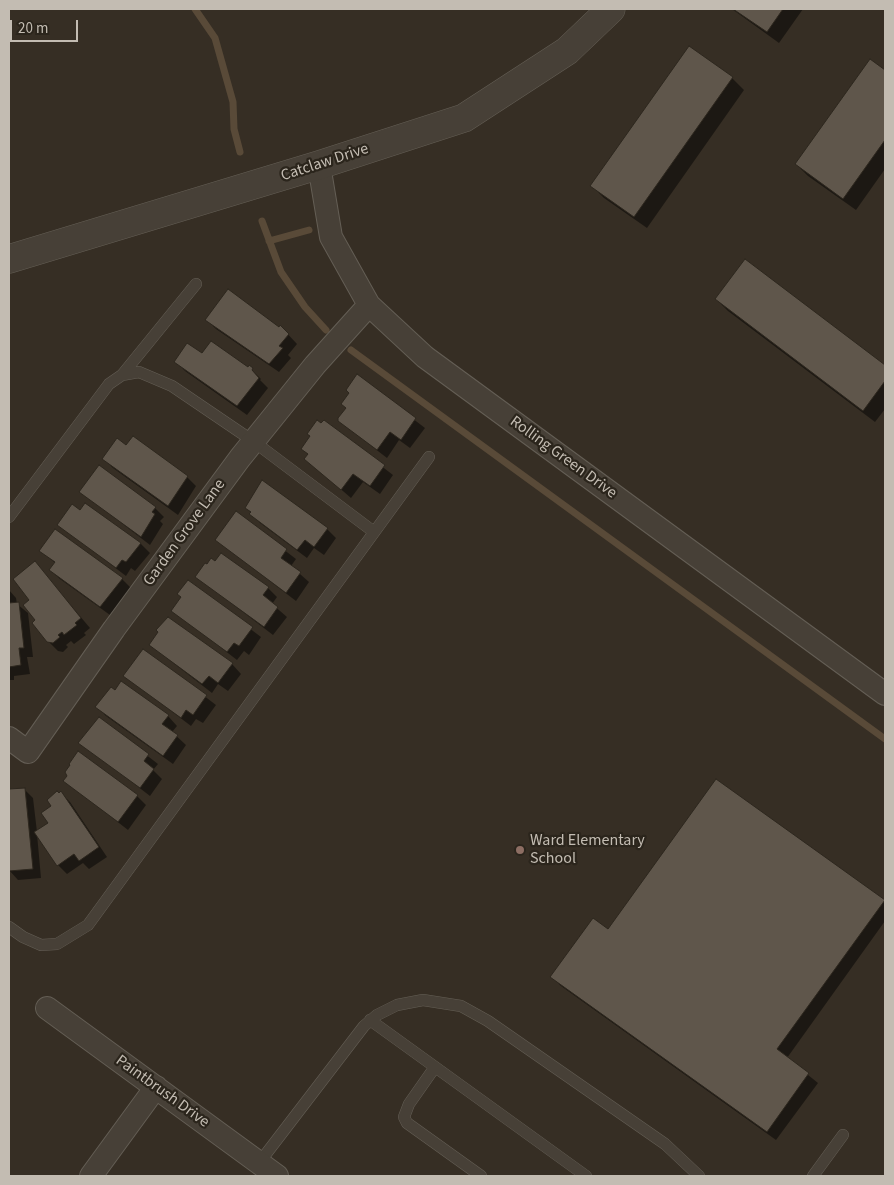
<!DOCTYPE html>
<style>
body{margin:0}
#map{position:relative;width:894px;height:1185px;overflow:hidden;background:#362e24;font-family:"Source Sans 3",sans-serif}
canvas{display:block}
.frame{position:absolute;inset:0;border:10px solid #c3bcb2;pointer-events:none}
.scale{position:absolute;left:10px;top:20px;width:68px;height:22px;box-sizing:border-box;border:2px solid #c3bcb2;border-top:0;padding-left:6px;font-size:15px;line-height:18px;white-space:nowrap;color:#c3bcb2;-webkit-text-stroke:4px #2b251c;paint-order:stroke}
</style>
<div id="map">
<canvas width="894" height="1185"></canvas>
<div class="frame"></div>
<div class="scale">20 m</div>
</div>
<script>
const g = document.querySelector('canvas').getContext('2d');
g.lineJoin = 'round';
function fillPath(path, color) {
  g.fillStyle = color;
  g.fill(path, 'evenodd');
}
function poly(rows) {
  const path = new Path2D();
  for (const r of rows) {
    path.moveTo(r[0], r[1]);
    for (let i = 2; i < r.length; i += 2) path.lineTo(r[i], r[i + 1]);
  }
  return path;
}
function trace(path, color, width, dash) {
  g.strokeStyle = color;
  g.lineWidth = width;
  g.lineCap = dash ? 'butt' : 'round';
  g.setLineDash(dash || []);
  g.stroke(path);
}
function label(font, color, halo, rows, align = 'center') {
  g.font = font + ' "Source Sans 3",sans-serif';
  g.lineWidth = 4.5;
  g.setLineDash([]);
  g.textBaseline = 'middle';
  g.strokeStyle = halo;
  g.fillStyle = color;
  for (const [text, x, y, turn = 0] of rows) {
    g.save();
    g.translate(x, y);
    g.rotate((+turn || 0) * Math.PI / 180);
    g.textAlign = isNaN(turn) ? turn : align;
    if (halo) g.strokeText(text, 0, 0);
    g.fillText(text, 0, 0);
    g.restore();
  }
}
const shadow = poly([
 [732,9,803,9,779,43],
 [870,61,885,72,885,169,856,210,808,176,796,164],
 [732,78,744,90,647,228,604,198,592,186],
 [745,261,885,367,885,409,875,422,728,311,716,299],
 [207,320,283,329,297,344,288,355,291,358,279,372,216,329],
 [202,355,248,369,249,367,261,379,260,380,268,388,247,415,185,371,176,361],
 [357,376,425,428,410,448,399,440,387,458,339,421,348,408],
 [324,422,393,475,380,494,363,482,351,498,306,459,309,455,303,449],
 [126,447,187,477,196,486,178,515,113,468,104,459],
 [81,492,155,508,164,517,160,521,163,524,150,545],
 [86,504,141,544,150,553,135,571,131,568,126,576,59,525,80,512],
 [246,507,327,529,336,538,324,555,314,548,307,558,260,523],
 [236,513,296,559,291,566,309,582,296,601,216,540],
 [40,550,122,579,131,588,110,615,60,579,50,570,55,563],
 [35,563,90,628,84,633,86,635,74,644,71,641,66,645,68,647,63,652,58,651,48,641,37,620,31,600],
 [197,577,268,588,277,597,272,604,287,617,273,635],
 [188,582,261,637,249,655,244,651,237,660,172,610,182,597],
 [9,590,16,598,17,604,28,613,33,657,27,657,30,674,14,676,14,680,9,680],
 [150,645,232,664,241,674,228,691,218,684,212,693],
 [144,650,216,705,203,723,196,719,191,726,125,676],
 [97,707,168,716,177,726,172,732,186,745,173,764,106,716],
 [100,719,158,764,153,770,162,779,150,796,80,742],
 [65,781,137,796,146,805,128,830],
 [24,789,33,798,37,832,50,823,52,806,61,793,70,802,107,857,89,869,83,863,67,874,58,865,37,834,41,878,18,880,9,870,9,791],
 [884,901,885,921,787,1058,818,1083,776,1140,561,986,552,977,608,930]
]);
const stream = poly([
 [195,9,215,38,233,102,234,129,240,152],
 [262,221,281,272,305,307,326,330],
 [269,241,309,230],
 [351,350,885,739]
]);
const building = poly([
 [733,9,783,9,767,32,733,9],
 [689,46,733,77,634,217,590,186,689,46],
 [870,59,885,70,885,140,843,199,795,164,870,59],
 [745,259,885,365,885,381,863,411,715,299,745,259],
 [228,289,279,327,280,325,289,334,279,346,283,348,269,364,205,320,228,289],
 [211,341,248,367,249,365,253,368,252,370,259,378,237,406,174,362,187,343,202,353,211,341],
 [357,374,416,418,401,440,390,432,377,450,338,421,338,418,346,408,341,404,349,393,346,390,357,374],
 [317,420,321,423,324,420,385,465,370,486,353,474,341,490,304,459,308,454,301,449,310,436,307,434,317,420],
 [133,436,188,476,168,506,102,459,117,438,126,445,133,436],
 [99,465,156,507,152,512,155,514,141,537,79,492,99,465],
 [262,480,328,528,314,547,305,540,297,550,249,514,251,512,245,508,262,480],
 [85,503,141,543,126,562,122,560,116,568,57,525,72,504,80,510,85,503],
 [236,511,287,549,281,558,301,572,286,593,215,540,236,511],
 [55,529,123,578,100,607,49,570,55,562,39,551,55,529],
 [221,553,269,587,263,595,278,607,264,627,195,577,205,563,207,564,211,558,215,561,221,553],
 [35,561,81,618,75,623,77,625,64,635,62,632,58,635,60,637,53,643,47,642,32,623,35,620,23,605,29,600,13,579,35,561],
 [188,580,253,627,239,646,234,643,227,652,171,611,181,597,177,594,188,580],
 [9,600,9,603,19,602,24,648,19,648,21,665,9,667,9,600],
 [168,617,233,663,218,683,209,676,202,684,149,645,158,632,156,630,168,617],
 [143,649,207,695,193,715,186,710,181,718,123,676,143,649],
 [121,681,169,715,162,724,178,735,163,756,95,707,111,687,115,690,121,681],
 [99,717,149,754,144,761,154,769,140,788,78,743,99,717],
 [78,751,138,795,118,822,63,781,67,776,65,772,70,765,69,764,78,751],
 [716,779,885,900,777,1049,809,1073,767,1132,550,977,593,918,608,929,716,779],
 [25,788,33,869,9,871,9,789,25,788],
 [57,791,59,793,61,791,99,847,79,861,74,854,57,866,34,832,48,823,41,813,51,806,47,800,57,791]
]);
const service = poly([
 [122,375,196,284],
 [9,517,109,384,122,375,139,372,172,386,253,441,374,532],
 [9,927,23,937,41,945,57,944,88,925,429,457],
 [370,1020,586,1176],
 [435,1067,409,1104,404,1117,407,1123,481,1176],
 [259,1163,364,1026,377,1015,397,1005,423,1000,461,1006,488,1021,665,1144,699,1176],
 [813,1176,843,1135]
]);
const minor = poly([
 [319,165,331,237,369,305,425,357,885,694],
 [9,738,28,752,114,629,240,458,315,365,369,305],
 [47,1008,277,1176],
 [91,1176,156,1087]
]);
const tertiary = poly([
 [9,259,319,165,464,118,567,51,611,9]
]);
const markers = [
 [520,850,5,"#8d6e63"]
];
const streetNames = [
 ["Catclaw Drive",325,163,-18],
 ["Rolling Green Drive",563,458,36],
 ["Garden Grove Lane",185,533,-54],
 ["Paintbrush Drive",162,1092,36]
];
const poiNames = [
 ["Ward Elementary",530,841],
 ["School",530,859]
];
fillPath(shadow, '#0007');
trace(stream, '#594a38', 7);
fillPath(building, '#5f564b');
trace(building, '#2d271e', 1);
trace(service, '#645e55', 12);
trace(minor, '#645e55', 24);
trace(tertiary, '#645e55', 29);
trace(service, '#474037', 11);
trace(minor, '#474037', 22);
trace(tertiary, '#474037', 28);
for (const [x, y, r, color] of markers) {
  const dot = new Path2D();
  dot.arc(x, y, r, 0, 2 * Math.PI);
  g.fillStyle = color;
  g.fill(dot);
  trace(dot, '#2b251c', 2);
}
label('16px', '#c3bcb2', '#2b251c', streetNames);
label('16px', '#c3bcb2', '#2b251c', poiNames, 'left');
</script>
